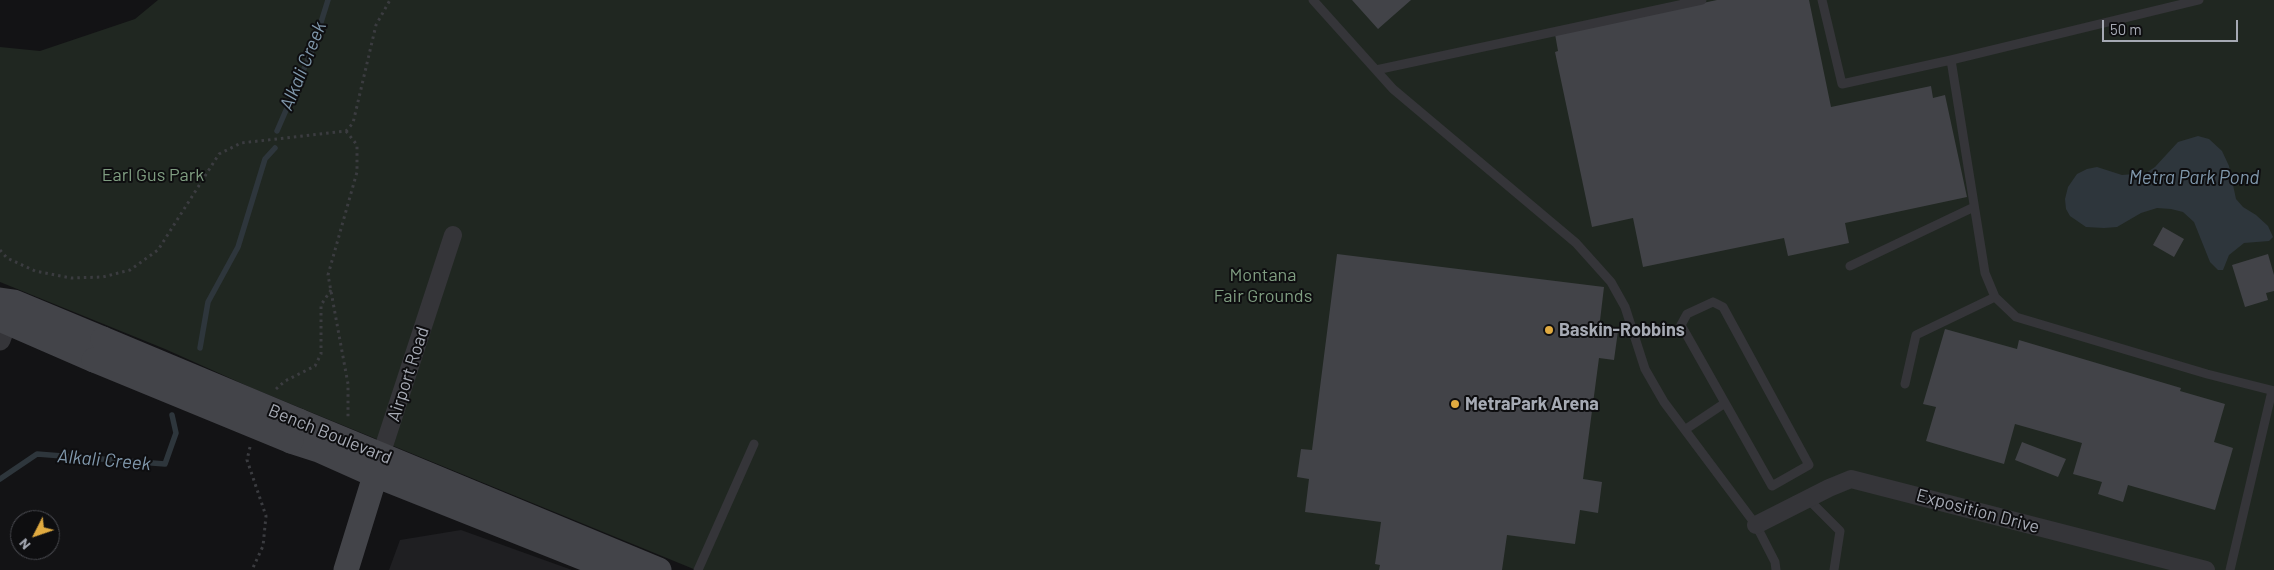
<!DOCTYPE html>
<style>
body{margin:0}
#map{position:relative;width:2274px;height:570px;overflow:hidden;background:#131315;font-family:Barlow,sans-serif}
canvas{display:block}
.north{position:absolute;left:10px;top:510px;width:50px;height:50px;box-sizing:border-box;background:#0e0e10;border:1px solid #4b4c52;border-radius:50%;rotate:229deg;font-size:14px;font-weight:700;line-height:20px;text-align:center;color:#a6aab4}
.north::after{content:'';display:block;margin:auto;width:18px;height:22px;background:#e0aa40;clip-path:polygon(50% 0,100% 100%,50% 72%,0 100%)}
.scale{position:absolute;left:2102px;top:20px;width:136px;height:22px;box-sizing:border-box;border:2px solid #a6aab4;border-top:0;padding-left:6px;font-size:15px;line-height:18px;white-space:nowrap;color:#a6aab4;-webkit-text-stroke:4px #0e0e10;paint-order:stroke}
</style>
<div id="map">
<canvas width="2274" height="570"></canvas>
<div class="north">N</div>
<div class="scale">50 m</div>
</div>
<script>
const g = document.querySelector('canvas').getContext('2d');
g.lineJoin = 'round';
function fillPath(path, color) {
  g.fillStyle = color;
  g.fill(path, 'evenodd');
}
function poly(rows) {
  const path = new Path2D();
  for (const r of rows) {
    path.moveTo(r[0], r[1]);
    for (let i = 2; i < r.length; i += 2) path.lineTo(r[i], r[i + 1]);
  }
  return path;
}
function trace(path, color, width, dash) {
  g.strokeStyle = color;
  g.lineWidth = width;
  g.lineCap = dash ? 'butt' : 'round';
  g.setLineDash(dash || []);
  g.stroke(path);
}
function label(font, color, halo, rows, align = 'center') {
  g.font = font + ' Barlow,sans-serif';
  g.lineWidth = 4;
  g.setLineDash([]);
  g.textBaseline = 'middle';
  g.strokeStyle = halo;
  g.fillStyle = color;
  for (const [text, x, y, turn = 0] of rows) {
    g.save();
    g.translate(x, y);
    g.rotate((+turn || 0) * Math.PI / 180);
    g.textAlign = isNaN(turn) ? turn : align;
    if (halo) g.strokeText(text, 0, 0);
    g.fillText(text, 0, 0);
    g.restore();
  }
}
const built = poly([
 [461,530,572,570,389,570,400,540]
]);
const green = poly([
 [158,0,2274,0,2274,570,696,570,252,388,165,349,0,282,0,47,40,51,135,19]
]);
const water = poly([
 [2198,136,2209,139,2222,151,2229,166,2236,199,2243,207,2256,215,2268,226,2273,237,2269,241,2244,243,2229,255,2223,270,2218,270,2210,262,2194,222,2183,212,2171,209,2157,208,2141,213,2117,227,2104,228,2086,227,2070,216,2066,209,2065,199,2068,187,2077,174,2087,169,2097,167,2122,175,2146,173,2155,167,2178,142]
]);
const stream = poly([
 [277,131,313,48,328,0],
 [200,348,208,302,238,247,265,159,275,148],
 [0,479,37,454,165,464,176,433,172,415]
]);
const building = poly([
 [1352,0,1411,0,1378,29],
 [1717,0,1809,0,1831,107,1931,86,1933,98,1945,95,1967,197,1845,223,1849,243,1788,256,1784,238,1643,267,1633,218,1592,227,1555,52,1558,51,1555,34],
 [2163,227,2184,239,2174,257,2153,245],
 [1337,254,1604,287,1599,329,1618,331,1614,360,1599,358,1583,479,1602,482,1598,513,1580,510,1575,544,1507,535,1502,570,1379,570,1380,565,1375,564,1381,522,1305,512,1309,479,1297,477,1301,449,1312,450],
 [2268,254,2274,275,2274,291,2266,293,2268,300,2245,307,2232,265],
 [1945,329,2017,349,2019,340,2181,388,2180,391,2225,404,2214,442,2233,448,2215,510,2128,485,2123,502,2098,494,2102,482,2073,474,2082,443,2015,424,2004,464,1926,441,1936,407,1923,404],
 [2022,442,2066,459,2058,477,2015,460]
]);
const path = poly([
 [346,131,357,145,357,172,328,275,348,384,348,419],
 [0,250,7,258,35,271,71,278,103,277,130,270,158,250,219,154,241,143,346,131,353,123,376,25,390,0],
 [276,389,285,381,315,366,321,354,321,305,331,290],
 [250,447,247,460,266,516,263,546,252,570]
]);
const service = poly([
 [1313,0,1393,89,1576,243,1611,282,1625,307,1645,369,1664,402,1756,525,1775,562,1776,570],
 [1822,0,1842,84,1951,60,2199,0],
 [1951,60,1985,273,1995,297,2016,317,2207,374,2274,391],
 [1376,70,1702,0],
 [1850,266,1974,207],
 [1713,302,1723,307,1809,465,1772,486,1681,325,1687,314,1713,302],
 [1905,384,1916,335,1995,297],
 [1686,429,1725,403],
 [1808,499,1840,531,1834,570],
 [698,570,754,444],
 [2230,570,2272,391]
]);
const minor = poly([
 [381,455,453,235],
 [1756,525,1829,488,1851,479,2206,570]
]);
const tertiary = poly([
 [0,340,12,307]
]);
const secondary = poly([
 [0,300,14,302,103,339],
 [0,319,94,360],
 [299,421,659,570],
 [291,441,319,450,375,475,614,570],
 [346,570,380,460]
]);
const secondaryBridge = poly([
 [103,339,299,421],
 [94,360,291,441]
]);
const markers = [
 [1549,330,5,"#e0aa40"],
 [1455,404,5,"#e0aa40"]
];
const parkNames = [
 ["Earl Gus Park",153,175],
 ["Montana",1263,275],
 ["Fair Grounds",1263,296]
];
const poiNames = [
 ["Baskin-Robbins",1559,330],
 ["MetraPark Arena",1465,404]
];
const streetNames = [
 ["Airport Road",408,374,-72],
 ["Bench Boulevard",330,434,22],
 ["Exposition Drive",1978,511,15]
];
const waterNames = [
 ["Alkali Creek",303,66,-68],
 ["Metra Park Pond",2194,178],
 ["Alkali Creek",104,460,5]
];
fillPath(built, '#1f1f22');
fillPath(green, '#202721');
fillPath(water, '#2e363c');
trace(stream, '#2e363c', 5.5);
fillPath(building, '#424348');
trace(path, '#3b3c40', 3, [2.5, 4]);
trace(service, '#353539', 9);
trace(minor, '#353539', 18);
trace(tertiary, '#353539', 21);
trace(secondary, '#434449', 25);
trace(secondaryBridge, '#434449', 25);
for (const [x, y, r, color] of markers) {
  const dot = new Path2D();
  dot.arc(x, y, r, 0, 2 * Math.PI);
  g.fillStyle = color;
  g.fill(dot);
  trace(dot, '#0e0e10', 2);
}
label('18px', '#7f9d81', '#0e0e10', parkNames);
label('bold 18px', '#a6aab4', '#0e0e10', poiNames, 'left');
label('18px', '#a6aab4', '#0e0e10', streetNames);
label('italic 19px', '#8098ac', '#0e0e10', waterNames);
</script>
